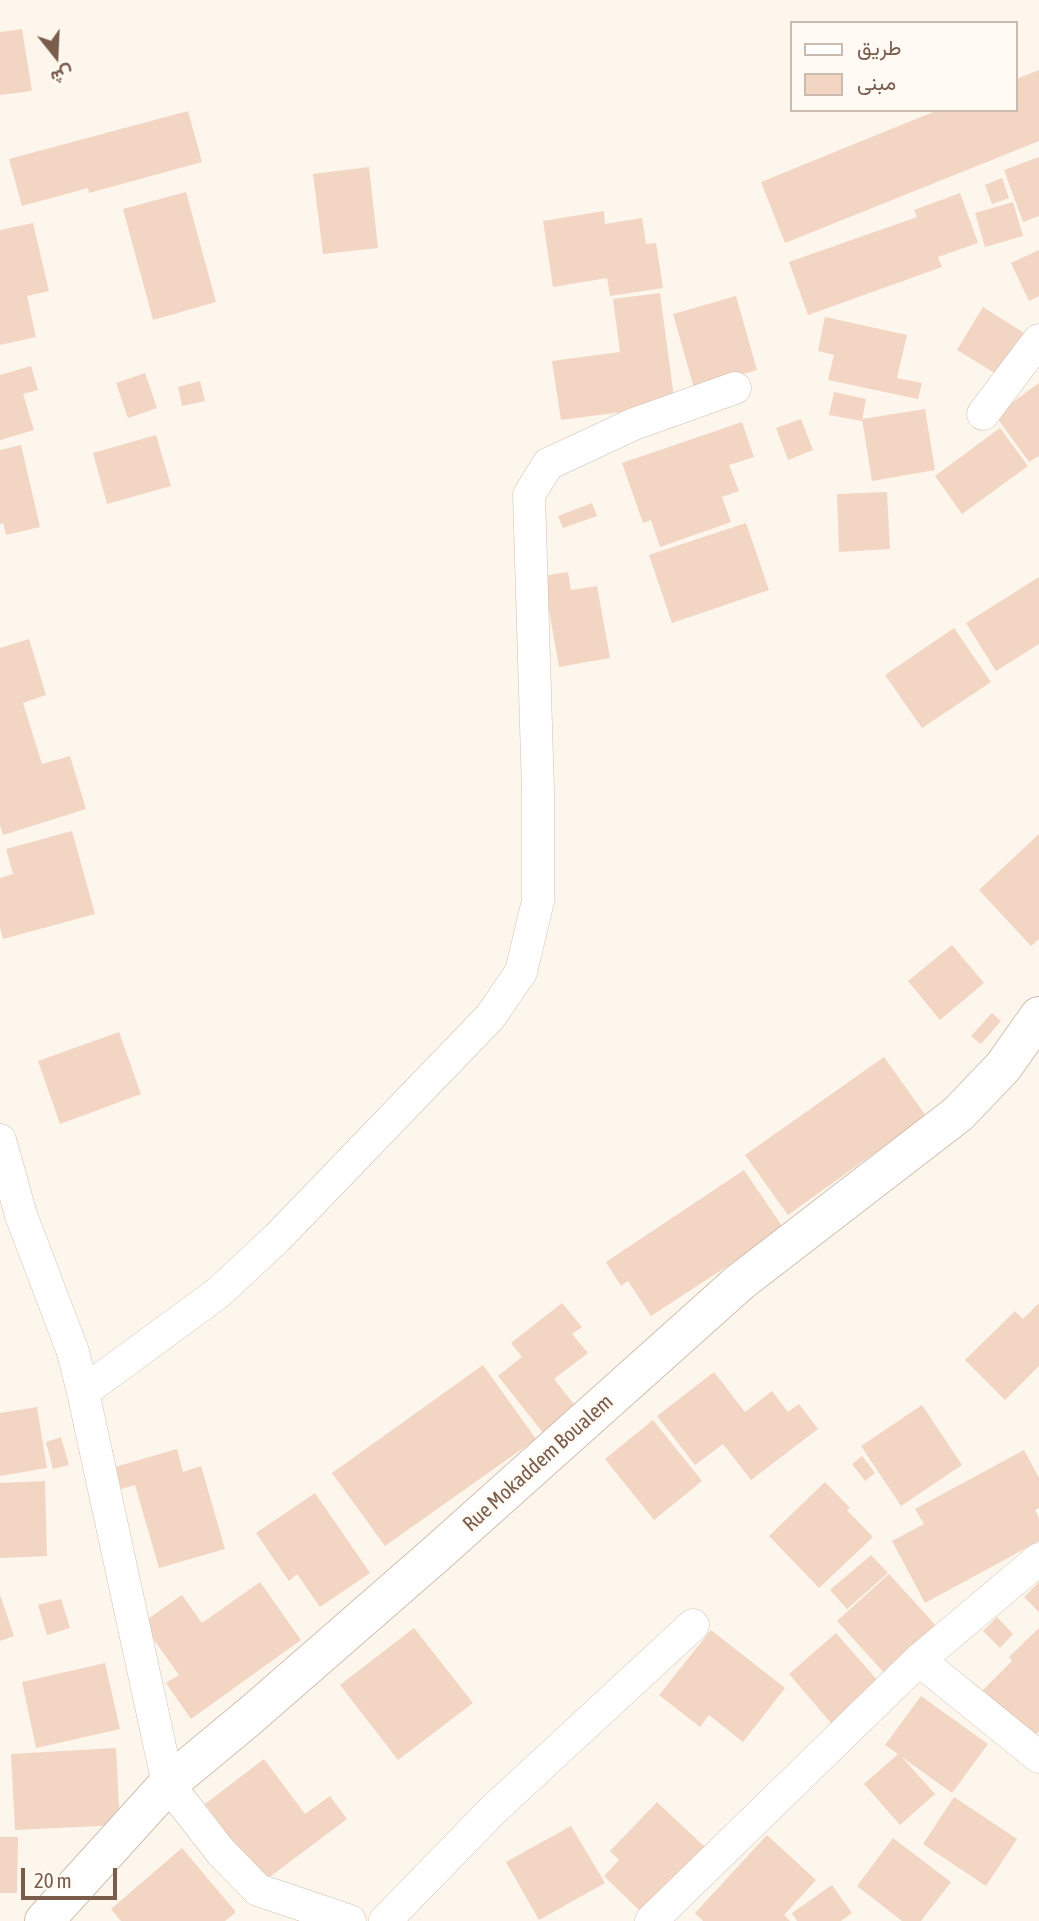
<!DOCTYPE html>
<meta charset="utf-8">
<style>
body{margin:0}
#map{position:relative;width:1039px;height:1921px;overflow:hidden;background:#fdf6ec;font-family:"Asap Condensed",Vazirmatn,sans-serif}
canvas{display:block}
.legend{position:absolute;left:790px;top:21px;width:228px;height:91px;box-sizing:border-box;background:#fffaf3;border:2px solid #cabbb1;margin:0;padding:9px 12px;list-style:none;font-size:21px;color:#7a5c4d}
.legend li{display:flex;align-items:center;gap:14px;height:35px}
.legend b{width:35px;border:2px solid #cabbb1}
.north{position:absolute;left:21px;top:21px;width:70px;height:70px;-webkit-text-stroke:5px #fffaf3;paint-order:stroke;rotate:162deg;font-size:19px;font-weight:700;line-height:28px;text-align:center;color:#7a5c4d}
.north::after{content:'';display:block;margin:auto;width:24px;height:32px;background:#7a5c4d;clip-path:polygon(50% 0,100% 100%,50% 72%,0 100%)}
.scale{position:absolute;left:21px;top:1868px;width:96px;height:32px;box-sizing:border-box;border:4px solid #7a5c4d;border-top:0;padding-left:9px;font-size:21px;line-height:24px;white-space:nowrap;color:#7a5c4d;-webkit-text-stroke:5px #fffaf3;paint-order:stroke}
</style>
<div id="map">
<canvas width="1039" height="1921"></canvas>
<ul class="legend">
<li><b style="height:9px;background:#fff"></b>طريق</li>
<li><b style="height:19px;background:#f3d5c3"></b>مبنى</li>
</ul>
<div class="north">ش</div>
<div class="scale">20 m</div>
</div>
<script>
const g = document.querySelector('canvas').getContext('2d');
g.lineJoin = 'round';
function fillPath(path, color) {
  g.fillStyle = color;
  g.fill(path, 'evenodd');
}
function poly(rows) {
  const path = new Path2D();
  for (const r of rows) {
    path.moveTo(r[0], r[1]);
    for (let i = 2; i < r.length; i += 2) path.lineTo(r[i], r[i + 1]);
  }
  return path;
}
function trace(path, color, width, dash) {
  g.strokeStyle = color;
  g.lineWidth = width;
  g.lineCap = dash ? 'butt' : 'round';
  g.setLineDash(dash || []);
  g.stroke(path);
}
function label(font, color, halo, rows, align = 'center') {
  g.font = font + ' "Asap Condensed",sans-serif';
  g.lineWidth = 5;
  g.setLineDash([]);
  g.textBaseline = 'middle';
  g.strokeStyle = halo;
  g.fillStyle = color;
  for (const [text, x, y, turn = 0] of rows) {
    g.save();
    g.translate(x, y);
    g.rotate((+turn || 0) * Math.PI / 180);
    g.textAlign = isNaN(turn) ? turn : align;
    if (halo) g.strokeText(text, 0, 0);
    g.fillText(text, 0, 0);
    g.restore();
  }
}
const building = poly([
 [22,29,32,91,0,95,0,32],
 [1039,70,1039,141,785,243,761,182,938,110,1016,110,1016,79],
 [188,111,202,162,89,193,88,188,22,206,9,159],
 [1039,157,1039,216,1023,222,1004,170],
 [369,167,378,248,323,254,313,174],
 [1002,178,1009,198,992,204,985,185],
 [186,192,216,302,153,320,123,209],
 [960,193,978,243,938,257,942,267,808,315,789,262,917,217,914,210],
 [1013,202,1023,236,985,247,975,213],
 [604,211,605,224,642,218,646,244,656,243,663,288,610,296,607,278,553,287,543,221],
 [33,223,49,291,27,296,36,337,0,345,0,230],
 [1039,250,1039,296,1029,301,1011,263],
 [660,293,675,405,561,420,552,361,620,352,613,299],
 [736,296,757,370,694,388,673,314],
 [983,307,1024,333,998,375,957,350],
 [825,317,907,335,897,378,922,383,918,399,828,380,834,355,818,351],
 [31,366,38,390,23,394,34,430,0,440,0,375],
 [145,373,157,408,128,418,116,383],
 [200,381,205,401,182,406,178,387],
 [1039,383,1039,456,1029,462,995,415],
 [834,392,866,399,862,421,829,415],
 [925,409,935,470,872,481,862,419],
 [801,419,813,450,788,460,776,428],
 [742,422,754,457,729,465,739,491,722,497,731,522,660,547,651,520,643,523,622,463],
 [1000,428,1028,466,962,514,935,476],
 [156,435,171,486,107,504,93,453],
 [21,445,40,527,6,535,3,523,0,524,0,450],
 [887,492,890,549,839,552,837,494],
 [592,503,597,516,563,528,558,516],
 [746,523,769,590,672,623,649,555],
 [568,572,571,590,597,586,610,658,559,667,543,576],
 [1039,577,1039,644,996,671,966,623],
 [954,628,991,682,922,728,885,675],
 [29,639,46,695,23,703,42,764,70,756,86,809,3,835,0,825,0,648],
 [72,831,95,914,3,939,0,928,0,878,13,874,6,849],
 [1039,834,1039,939,1031,946,979,890],
 [952,945,984,983,940,1020,908,981],
 [992,1013,1001,1021,981,1044,971,1036],
 [119,1032,141,1094,60,1124,38,1061],
 [884,1057,926,1116,788,1215,745,1155],
 [744,1170,784,1229,651,1316,628,1281,621,1286,606,1262],
 [562,1303,582,1327,572,1334,588,1353,554,1379,577,1408,544,1434,498,1376,522,1357,511,1343],
 [1039,1303,1039,1366,1005,1400,965,1360,1015,1311,1023,1319],
 [483,1365,536,1439,385,1546,332,1473],
 [714,1372,745,1412,772,1391,788,1412,799,1404,818,1429,751,1480,723,1444,695,1465,657,1416],
 [922,1405,962,1465,901,1506,861,1446],
 [37,1407,47,1468,0,1476,0,1413],
 [653,1420,702,1481,654,1520,605,1459],
 [61,1437,69,1465,53,1469,46,1442],
 [177,1449,183,1472,201,1466,225,1549,159,1568,135,1485,121,1489,115,1467],
 [1024,1450,1039,1478,1039,1508,1035,1510,1039,1518,1039,1541,925,1603,892,1541,924,1524,915,1509],
 [862,1456,875,1473,865,1481,852,1464],
 [45,1481,47,1556,0,1558,0,1483],
 [825,1482,850,1508,847,1510,873,1537,819,1588,769,1536],
 [315,1493,370,1573,320,1607,297,1574,289,1581,256,1533],
 [871,1555,888,1573,847,1609,830,1590],
 [889,1574,939,1629,887,1676,837,1621],
 [260,1582,301,1640,191,1719,166,1683,179,1675,142,1623,182,1595,202,1623],
 [1039,1582,1039,1612,1024,1597],
 [0,1595,14,1636,0,1641],
 [61,1599,70,1628,47,1635,38,1605],
 [997,1617,1013,1634,1000,1648,983,1631],
 [414,1628,473,1703,398,1760,340,1685],
 [1039,1628,1039,1731,1029,1741,981,1692,1012,1661,1009,1657],
 [711,1630,785,1688,743,1742,709,1715,700,1727,659,1695],
 [836,1633,885,1689,837,1730,789,1674],
 [105,1663,120,1729,36,1748,22,1682],
 [921,1696,988,1744,952,1793,902,1757,935,1794,900,1825,864,1784,898,1754,885,1745],
 [116,1748,120,1825,15,1830,11,1754],
 [264,1759,305,1814,330,1796,347,1819,263,1882,205,1804],
 [954,1797,1017,1839,986,1886,923,1844],
 [657,1802,708,1850,645,1916,604,1876,619,1860,610,1851],
 [571,1826,605,1883,539,1920,506,1862],
 [767,1835,816,1880,784,1915,790,1921,703,1921,695,1913],
 [0,1837,18,1837,17,1893,0,1893],
 [893,1838,951,1882,921,1921,902,1921,857,1886],
 [182,1848,236,1912,225,1921,121,1921,111,1909],
 [832,1885,852,1913,841,1921,797,1921,792,1913]
]);
const minor = poly([
 [983,414,1039,340],
 [0,1140,21,1215,73,1352,83,1392,168,1784,221,1852,258,1890,350,1921],
 [83,1392,218,1293,277,1238,490,1017,521,972,538,901,538,791,529,495,548,464,634,424,735,388],
 [919,1660,1039,1757],
 [385,1921,493,1810,693,1625],
 [651,1921,919,1660,1039,1559]
]);
const tertiary = poly([
 [44,1921,168,1784,250,1716,436,1554,740,1282,958,1114,1003,1067,1039,1016]
]);
const streetNames = [
 ["Rue Mokaddem Boualem",538,1463,-42]
];
fillPath(building, '#f3d5c3');
trace(minor, '#d1beb0', 33);
trace(tertiary, '#d1beb0', 40);
trace(minor, '#fff', 32);
trace(tertiary, '#fff', 38);
label('21px', '#7a5c4d', '#fffaf3', streetNames);
</script>
